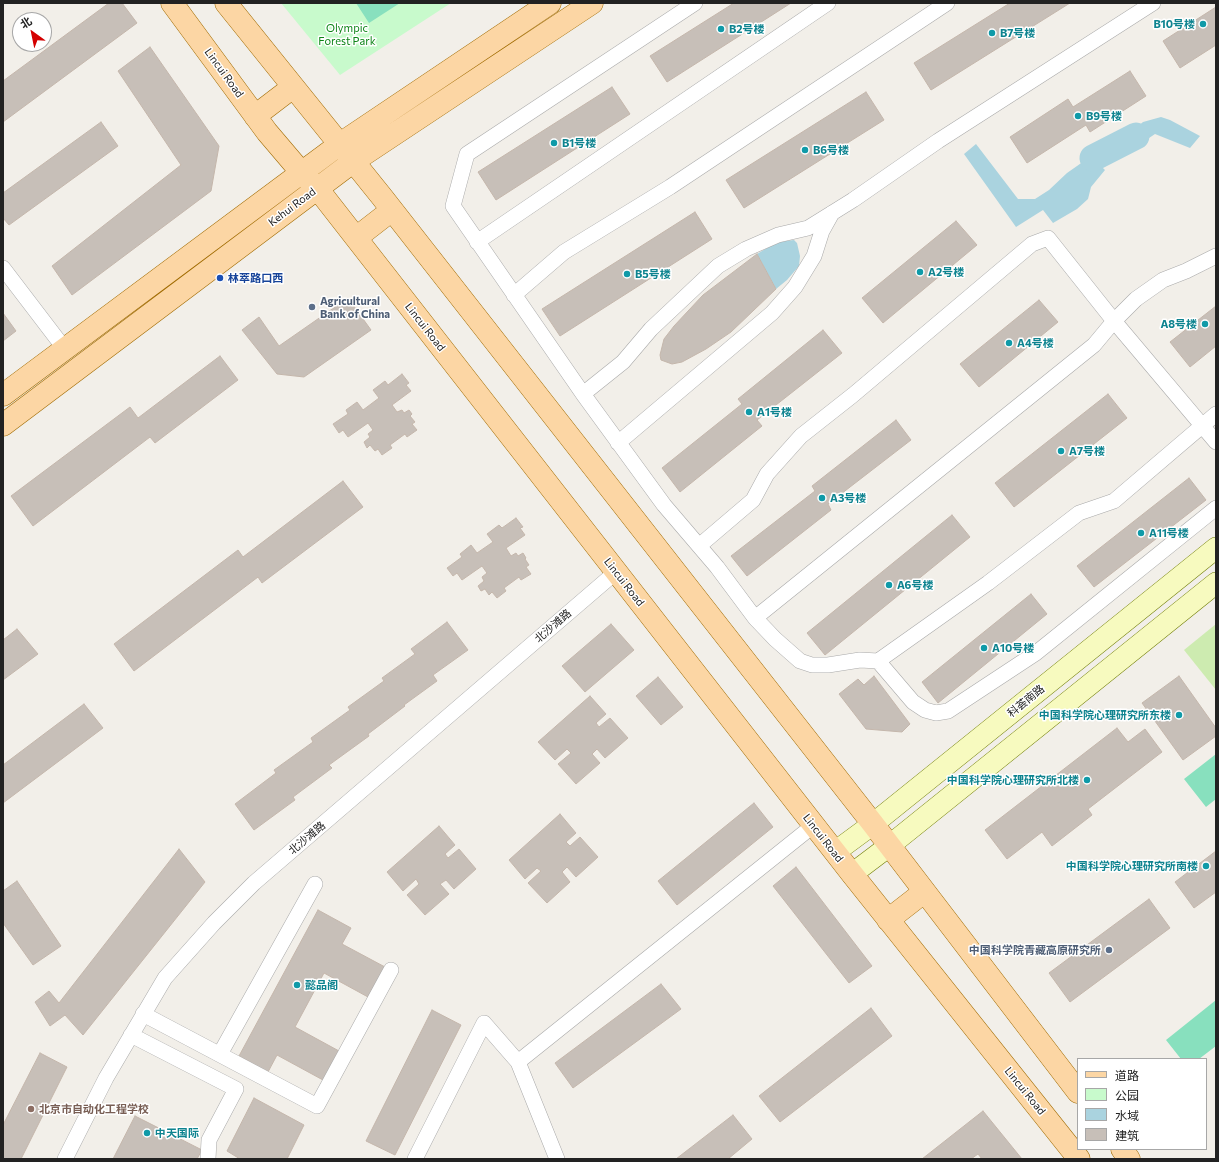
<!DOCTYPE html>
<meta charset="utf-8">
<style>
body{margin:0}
#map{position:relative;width:1219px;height:1162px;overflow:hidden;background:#f2efe9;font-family:Commissioner,"Noto Sans SC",sans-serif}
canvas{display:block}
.frame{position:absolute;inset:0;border:4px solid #222;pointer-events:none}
.legend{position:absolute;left:1077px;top:1058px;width:130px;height:92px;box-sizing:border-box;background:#fff;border:1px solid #a7a7a7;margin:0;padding:5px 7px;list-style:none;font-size:12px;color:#222}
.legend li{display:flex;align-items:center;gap:8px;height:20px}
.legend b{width:20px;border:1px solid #a7a7a7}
.north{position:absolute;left:12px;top:12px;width:40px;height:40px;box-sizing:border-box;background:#fff;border:1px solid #a7a7a7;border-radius:50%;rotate:327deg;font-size:11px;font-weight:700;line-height:16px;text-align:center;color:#222}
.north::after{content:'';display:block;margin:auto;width:14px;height:18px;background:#d40000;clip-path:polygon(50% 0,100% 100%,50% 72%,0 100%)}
</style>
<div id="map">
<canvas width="1219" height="1162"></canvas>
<div class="frame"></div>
<ul class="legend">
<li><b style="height:5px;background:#fcd6a4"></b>道路</li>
<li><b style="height:11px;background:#c8facc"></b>公园</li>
<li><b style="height:11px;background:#aad3df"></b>水域</li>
<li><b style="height:11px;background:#c7bfb8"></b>建筑</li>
</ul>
<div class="north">北</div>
</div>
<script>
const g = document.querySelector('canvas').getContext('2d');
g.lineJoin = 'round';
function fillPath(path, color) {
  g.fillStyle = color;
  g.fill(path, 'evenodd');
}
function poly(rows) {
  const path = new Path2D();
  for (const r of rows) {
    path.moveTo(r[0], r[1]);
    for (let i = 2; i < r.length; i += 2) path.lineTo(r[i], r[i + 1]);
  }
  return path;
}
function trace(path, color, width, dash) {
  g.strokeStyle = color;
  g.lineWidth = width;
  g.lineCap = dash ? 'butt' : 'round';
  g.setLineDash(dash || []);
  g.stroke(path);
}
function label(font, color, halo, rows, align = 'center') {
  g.font = font + ' Commissioner,"Noto Sans SC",sans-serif';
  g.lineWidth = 3;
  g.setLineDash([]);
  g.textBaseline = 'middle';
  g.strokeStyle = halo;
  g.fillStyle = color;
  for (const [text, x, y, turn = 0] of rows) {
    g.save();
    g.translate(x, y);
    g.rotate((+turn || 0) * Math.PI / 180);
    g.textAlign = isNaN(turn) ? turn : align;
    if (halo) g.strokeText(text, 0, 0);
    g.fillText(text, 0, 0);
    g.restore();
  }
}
const grass = poly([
 [1216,624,1216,690,1184,650]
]);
const park = poly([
 [281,3,451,3,340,75]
]);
const pitch = poly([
 [356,3,400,3,369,23],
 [1216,754,1216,799,1206,807,1184,779],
 [1216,1000,1216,1046,1199,1059,1181,1059,1166,1040]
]);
const water = poly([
 [1161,117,1170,120,1200,136,1190,148,1155,134,1146,140,1139,141,1136,136,1136,128,1143,122],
 [976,144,1018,199,1035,199,1049,190,1067,173,1087,159,1093,158,1105,170,1091,187,1088,199,1077,209,1053,223,1043,210,1016,227,964,154],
 [794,240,797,243,800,256,799,266,787,280,776,289,757,254,777,242]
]);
const river = poly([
 [1093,158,1136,136]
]);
const building = poly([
 [109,3,122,3,137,23,3,122,3,81,109,3],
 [734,3,791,3,667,82,650,56,734,3],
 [1010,3,1070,3,931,90,914,63,1010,3],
 [1216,7,1216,45,1180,68,1163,41,1216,7],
 [150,47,219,146,211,191,72,295,52,266,181,165,118,71,150,47],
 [1130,71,1146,96,1090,132,1086,125,1027,163,1010,137,1068,99,1073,107,1130,71],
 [612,87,630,114,496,200,478,172,612,87],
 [866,92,884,120,744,208,726,180,866,92],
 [101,122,118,146,9,225,3,218,3,193,101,122],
 [695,212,712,239,560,336,542,309,695,212],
 [956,221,977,245,883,323,862,298,956,221],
 [757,254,776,289,731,332,706,349,682,362,672,364,661,360,660,355,664,339,674,326,703,295,757,254],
 [348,298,371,330,304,377,277,374,242,330,259,317,279,346,348,298],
 [1039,300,1058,322,979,387,960,364,1039,300],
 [1216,306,1216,346,1190,367,1170,342,1216,306],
 [3,313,16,331,3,341,3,313],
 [823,330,842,353,757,420,762,426,680,492,662,468,742,404,738,399,823,330],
 [220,356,238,380,155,443,150,437,33,526,11,496,130,407,138,418,220,356],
 [402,374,409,383,406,385,411,391,392,405,397,412,402,410,404,413,409,410,412,414,410,416,415,422,412,424,417,430,407,437,405,434,390,445,392,448,382,455,378,449,375,451,370,445,367,448,364,442,370,437,368,434,373,430,368,423,348,437,343,430,339,433,333,424,348,414,346,410,357,402,363,410,379,398,373,390,385,381,388,385,402,374],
 [1108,394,1127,418,1014,507,995,483,1108,394],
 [896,420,911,440,828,504,831,510,747,576,731,556,815,491,812,486,896,420],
 [1189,478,1206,500,1094,587,1077,566,1189,478],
 [343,481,363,507,262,583,258,577,134,671,114,644,238,550,243,557,343,481],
 [952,515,970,537,825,655,807,633,952,515],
 [516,518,523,527,520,528,525,535,506,548,511,556,516,553,518,556,523,553,526,558,525,559,529,565,526,567,531,574,521,580,519,577,504,588,506,591,497,598,492,592,489,595,485,589,481,591,478,586,484,581,482,577,487,573,482,566,462,580,457,573,453,576,447,568,462,557,460,554,471,545,477,553,493,542,487,534,499,525,502,528,516,518],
 [1031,594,1047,614,938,703,922,682,1031,594],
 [447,622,468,650,433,675,437,681,404,705,405,706,368,734,369,736,329,765,332,768,293,797,295,800,254,830,235,804,276,773,274,770,313,742,311,738,350,710,348,707,384,681,382,678,415,654,411,649,447,622],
 [611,624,634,650,585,692,562,666,611,624],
 [17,629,38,654,3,680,3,640,17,629],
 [874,676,910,724,902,732,866,729,839,694,858,679,864,685,874,676],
 [1179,676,1216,728,1216,736,1183,760,1142,703,1179,676],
 [658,677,683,707,661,725,636,696,658,677],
 [590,696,606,714,596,723,599,727,610,718,628,738,605,758,597,749,592,754,600,763,576,784,558,764,571,753,567,749,555,760,538,742,590,696],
 [84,704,103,728,3,803,3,765,84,704],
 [1117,728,1128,742,1145,729,1162,752,1088,809,1092,815,1052,846,1042,832,1007,859,985,830,1117,728],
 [754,803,773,827,677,905,658,881,754,803],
 [560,814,576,833,566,842,570,846,580,837,598,857,576,877,567,867,562,872,570,882,547,903,528,883,541,871,537,868,525,879,509,860,560,814],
 [439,826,455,845,445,854,448,858,459,849,476,869,454,889,446,880,440,884,449,894,425,915,407,895,419,884,416,879,403,891,387,872,439,826],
 [179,849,205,882,83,1035,65,1015,50,1026,35,1002,49,991,59,1003,179,849],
 [1216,851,1216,892,1194,908,1175,882,1216,851],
 [796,867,872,966,849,983,773,886,796,867],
 [17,881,61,946,33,965,3,923,3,891,17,881],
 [1149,899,1170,928,1070,1002,1049,973,1149,899],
 [318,910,351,928,342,944,385,967,368,997,324,973,295,1027,339,1051,323,1080,277,1055,268,1072,239,1056,318,910],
 [661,984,681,1009,573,1088,555,1063,661,984],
 [871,1008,892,1036,780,1122,759,1096,871,1008],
 [432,1010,461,1025,395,1155,366,1141,432,1010],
 [40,1053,67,1067,21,1159,3,1159,3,1125,40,1053],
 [254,1098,304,1125,287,1159,240,1159,227,1151,254,1098],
 [983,1111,1022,1159,982,1159,978,1154,971,1159,922,1159,983,1111],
 [733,1115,752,1139,728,1159,676,1159,733,1115],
 [135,1116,202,1150,197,1159,113,1159,135,1116]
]);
const street = poly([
 [695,3,467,154,453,206,583,394,664,505,717,567,755,618,775,639,800,661,812,665,828,665,860,660,878,661,913,702,925,710,936,713,948,711,1036,653,1216,508],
 [477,242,828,3],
 [3,268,64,348],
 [514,295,564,252,670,187,947,3],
 [583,394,623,362,651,329,718,266,746,249,778,235,808,228,853,200,938,141,1153,3],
 [618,443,772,313,795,287,814,256,822,231,832,213],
 [699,546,753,500,767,474,801,436,853,395,1032,244,1048,238,1114,321,1216,442],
 [755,618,1094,345,1114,321,1136,299,1163,280,1186,271,1216,256],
 [878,661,988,583,1079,513,1114,501,1216,414],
 [143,1014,317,1106,391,970],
 [131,1035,236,1089,209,1140,208,1159],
 [220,1054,315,884],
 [518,1062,814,825],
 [65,1159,106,1078,165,978,214,923,254,883,616,572],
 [415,1159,484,1023,518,1062,557,1159]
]);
const secondary = poly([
 [835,852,873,824,1216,548],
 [852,874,889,846,1216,583]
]);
const primary = poly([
 [172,3,267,132,301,172,317,188,852,874,1079,1159],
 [226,3,382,197,873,824,1078,1092],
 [255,116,293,87],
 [356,238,392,210],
 [3,395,340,144,550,3],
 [3,425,354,161,592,3],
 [888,920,924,892],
 [1122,1149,1129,1159]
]);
const markers = [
 [1203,24,4,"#0f9aa8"],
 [721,29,4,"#0f9aa8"],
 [992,33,4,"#0f9aa8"],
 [1078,116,4,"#0f9aa8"],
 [554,143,4,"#0f9aa8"],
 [805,150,4,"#0f9aa8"],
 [920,272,4,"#0f9aa8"],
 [627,274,4,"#0f9aa8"],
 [220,278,4,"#1a4fb4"],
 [312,307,4,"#5c6f8a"],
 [1205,324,4,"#0f9aa8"],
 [1009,343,4,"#0f9aa8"],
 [749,412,4,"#0f9aa8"],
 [1061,451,4,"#0f9aa8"],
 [822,498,4,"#0f9aa8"],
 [1141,533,4,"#0f9aa8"],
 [889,585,4,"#0f9aa8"],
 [984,648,4,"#0f9aa8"],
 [1179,715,4,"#0f9aa8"],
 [1087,780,4,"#0f9aa8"],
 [1206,866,4,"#0f9aa8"],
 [1109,950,4,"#5c6f8a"],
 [297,985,4,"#0f9aa8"],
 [31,1109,4,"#8d6e63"],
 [147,1133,4,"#0f9aa8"]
];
const cultureNames = [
 ["B10号楼",1195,24,"right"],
 ["B2号楼",729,29],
 ["B7号楼",1000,33],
 ["B9号楼",1086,116],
 ["B1号楼",562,143],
 ["B6号楼",813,150],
 ["A2号楼",928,272],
 ["B5号楼",635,274],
 ["A8号楼",1197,324,"right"],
 ["A4号楼",1017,343],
 ["A1号楼",757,412],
 ["A7号楼",1069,451],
 ["A3号楼",830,498],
 ["A11号楼",1149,533],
 ["A6号楼",897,585],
 ["A10号楼",992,648],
 ["中国科学院心理研究所东楼",1171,715,"right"],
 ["中国科学院心理研究所北楼",1079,780,"right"],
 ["中国科学院心理研究所南楼",1198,866,"right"],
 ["懿品阁",305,985],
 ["中天国际",155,1133]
];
const parkNames = [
 ["Olympic",347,28],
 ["Forest Park",347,41]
];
const streetNames = [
 ["Lincui Road",224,73,54],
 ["Kehui Road",292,207,-37],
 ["Lincui Road",425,327,52],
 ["Lincui Road",624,582,52],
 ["北沙滩路",553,626,-41],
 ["科荟南路",1026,701,-39],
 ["北沙滩路",307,838,-40],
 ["Lincui Road",823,838,52],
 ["Lincui Road",1025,1091,51]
];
const transitNames = [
 ["林萃路口西",228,278]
];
const serviceNames = [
 ["Agricultural",320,301],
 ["Bank of China",320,314],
 ["中国科学院青藏高原研究所",1101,950,"right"]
];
const educationNames = [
 ["北京市自动化工程学校",39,1109]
];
fillPath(grass, '#cdebb0');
fillPath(park, '#c8facc');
fillPath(pitch, '#88e0be');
fillPath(water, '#aad3df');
trace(river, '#aad3df', 27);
fillPath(building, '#c7bfb8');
trace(building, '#c4b6ab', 1);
trace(street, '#a9a9a9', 16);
trace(secondary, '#707d05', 22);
trace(primary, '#a06b00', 23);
trace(street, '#fff', 15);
trace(secondary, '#f7fabf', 21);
trace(primary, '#fcd6a4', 22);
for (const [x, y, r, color] of markers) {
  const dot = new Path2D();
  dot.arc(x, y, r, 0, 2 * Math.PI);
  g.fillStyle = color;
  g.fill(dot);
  trace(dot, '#fff', 1.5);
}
label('bold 11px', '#0d838f', '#fff', cultureNames, 'left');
label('11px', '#0c8416', '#fff', parkNames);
label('11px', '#222', '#fff', streetNames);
label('bold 11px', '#164399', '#fff', transitNames, 'left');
label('bold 11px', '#4e5e75', '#fff', serviceNames, 'left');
label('bold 11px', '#785e54', '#fff', educationNames, 'left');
</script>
